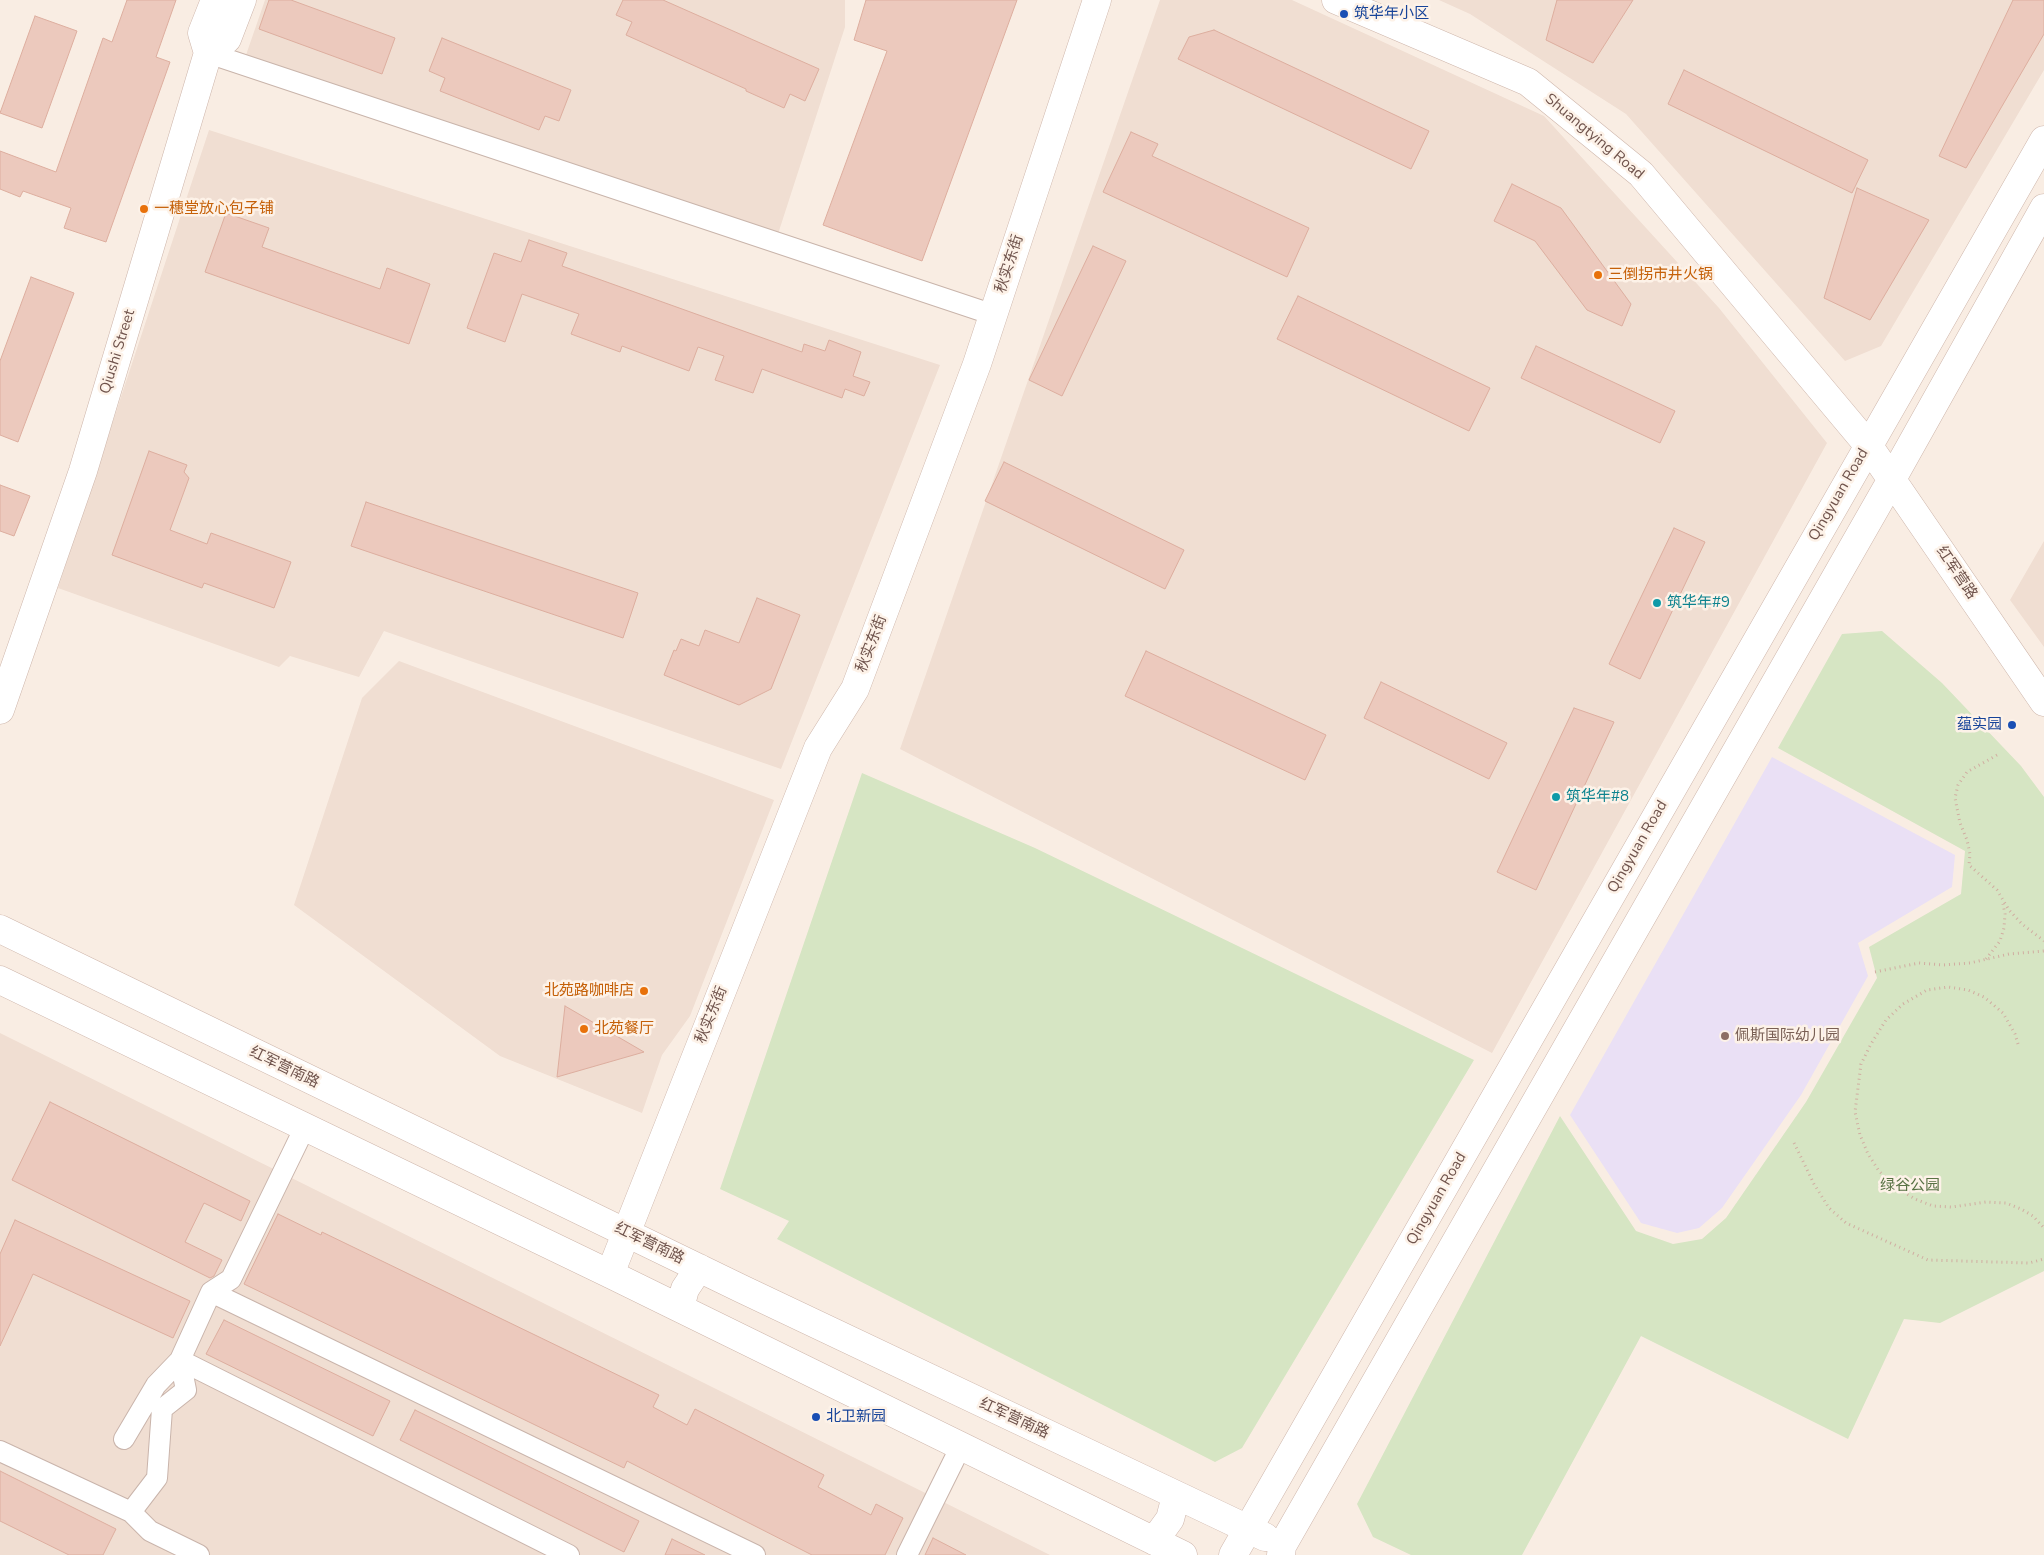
<!DOCTYPE html>
<meta charset="utf-8">
<style>
body{margin:0}
canvas{display:block;background:#f9ede3}
</style>
<canvas width="2044" height="1555"></canvas>
<script>
const g = document.querySelector('canvas').getContext('2d');
g.lineJoin = 'round';
function fillPath(path, color) {
  g.fillStyle = color;
  g.fill(path, 'evenodd');
}
function poly(rows) {
  const path = new Path2D();
  for (const r of rows) {
    path.moveTo(r[0], r[1]);
    for (let i = 2; i < r.length; i += 2) path.lineTo(r[i], r[i + 1]);
  }
  return path;
}
function trace(path, color, width, dash) {
  g.strokeStyle = color;
  g.lineWidth = width;
  g.lineCap = dash ? 'butt' : 'round';
  g.setLineDash(dash || []);
  g.stroke(path);
}
function label(font, color, halo, rows, align = 'center') {
  g.font = font + ' "Nunito Sans","Noto Sans SC",sans-serif';
  g.lineWidth = 5;
  g.setLineDash([]);
  g.textBaseline = 'middle';
  g.strokeStyle = halo;
  g.fillStyle = color;
  for (const [text, x, y, turn = 0] of rows) {
    g.save();
    g.translate(x, y);
    g.rotate((+turn || 0) * Math.PI / 180);
    g.textAlign = isNaN(turn) ? turn : align;
    if (halo) g.strokeText(text, 0, 0);
    g.fillText(text, 0, 0);
    g.restore();
  }
}
const residential = poly([
 [265,0,845,0,845,27,778,234,246,55],
 [1160,0,1292,0,1544,116,1719,308,1827,443,1492,1053,900,749],
 [1439,0,2044,0,2044,70,1881,346,1845,361,1626,114,1470,14],
 [209,130,940,365,781,769,384,631,359,677,290,656,279,667,58,588],
 [2044,541,2044,647,2010,600],
 [399,661,774,800,690,1016,662,1055,642,1113,500,1056,294,905,362,698],
 [0,1033,1050,1555,0,1555]
]);
const education = poly([
 [1772,757,1955,855,1952,887,1858,943,1868,976,1801,1095,1722,1208,1699,1228,1677,1233,1641,1223,1570,1115]
]);
const green = poly([
 [1882,631,1942,683,2021,766,2044,797,2044,1271,1940,1323,1904,1319,1848,1439,1641,1336,1522,1555,1411,1555,1373,1537,1357,1504,1560,1116,1636,1231,1673,1244,1702,1239,1726,1218,1806,1102,1877,978,1869,947,1961,894,1965,851,1778,748,1842,634],
 [862,773,1035,848,1474,1060,1242,1448,1215,1462,777,1239,789,1221,720,1189]
]);
const building = poly([
 [127,0,176,0,156,57,170,62,106,242,64,228,71,208,23,191,20,197,0,189,0,151,56,172,103,38,112,42,127,0],
 [269,0,291,0,395,38,382,74,259,29,269,0],
 [623,0,663,0,819,69,805,101,790,94,784,108,746,91,746,89,626,35,632,22,616,15,623,0],
 [866,0,1017,0,922,261,823,225,887,51,854,40,866,0],
 [1557,0,1633,0,1593,63,1546,40,1557,0],
 [2013,0,2044,0,2044,34,1966,168,1939,156,2013,0],
 [35,16,77,31,42,128,0,113,35,16],
 [1214,30,1429,131,1411,169,1178,59,1189,37,1214,30],
 [442,38,571,90,559,121,545,116,539,130,440,91,445,78,429,71,442,38],
 [1684,70,1868,160,1852,193,1668,104,1684,70],
 [1131,132,1158,144,1152,156,1309,228,1287,277,1103,192,1131,132],
 [1512,184,1561,208,1631,304,1622,326,1587,310,1535,241,1494,221,1512,184],
 [1857,188,1929,220,1870,320,1824,298,1857,188],
 [226,213,269,228,262,247,380,289,387,268,430,284,409,344,205,272,226,213],
 [529,240,567,253,562,266,802,352,804,344,825,351,829,340,861,352,853,376,870,382,864,396,845,389,842,398,762,369,753,393,715,380,724,356,698,347,689,371,622,346,620,352,571,334,579,314,522,294,505,342,467,328,494,253,521,262,529,240],
 [1093,246,1126,261,1062,396,1029,380,1093,246],
 [31,277,74,293,18,442,0,435,0,361,31,277],
 [1298,296,1490,388,1469,431,1277,339,1298,296],
 [1536,346,1675,411,1660,443,1521,378,1536,346],
 [149,451,187,465,184,472,189,478,170,530,207,544,211,533,291,562,274,608,204,583,202,588,112,555,149,451],
 [1004,462,1184,550,1165,589,985,501,1004,462],
 [0,485,30,496,14,536,0,531,0,485],
 [366,502,638,593,623,638,351,546,366,502],
 [1674,528,1705,542,1640,679,1609,664,1674,528],
 [757,598,800,615,771,689,739,705,664,675,674,650,676,651,681,639,699,646,705,630,739,643,757,598],
 [1146,651,1326,735,1305,780,1125,696,1146,651],
 [1381,682,1507,743,1489,779,1364,718,1381,682],
 [1574,708,1614,722,1536,890,1497,872,1574,708],
 [565,1006,644,1052,557,1077,565,1006],
 [50,1102,250,1201,241,1221,204,1203,185,1242,222,1260,214,1276,210,1278,12,1180,50,1102],
 [278,1214,321,1235,322,1232,659,1395,653,1407,687,1425,695,1409,824,1475,818,1487,871,1515,876,1504,903,1518,885,1555,812,1555,627,1461,624,1468,244,1284,278,1214],
 [15,1220,190,1301,173,1338,33,1274,0,1346,0,1254,15,1220],
 [224,1320,390,1401,373,1436,206,1354,224,1320],
 [415,1410,639,1521,624,1552,400,1440,415,1410],
 [0,1471,116,1529,103,1555,69,1555,0,1521,0,1471],
 [933,1538,966,1555,925,1555,933,1538],
 [672,1539,705,1555,665,1555,672,1539]
]);
const path = poly([
 [1997,755,1967,772,1958,785,1955,798,1960,823,1967,840,1970,854,1969,865,1997,890,2009,910,2022,924,2044,941],
 [1986,959,2000,941,2004,928,2005,914,2003,904],
 [1875,972,1919,963,1943,965,1970,963,2009,954,2044,951],
 [2018,1044,2015,1034,2003,1013,1984,997,1968,990,1948,987,1927,990,1903,1004,1886,1020,1871,1044,1861,1064,1855,1112,1860,1135,1868,1154,1879,1171,1894,1186,1915,1199,1933,1206,1952,1207,1986,1202,2006,1203,2021,1209,2033,1216,2044,1228],
 [1794,1143,1814,1184,1829,1208,1846,1223,1928,1260,2029,1263,2044,1259]
]);
const street = poly([
 [208,53,994,315],
 [305,1127,231,1279,211,1292,180,1360,569,1555],
 [211,1292,755,1555],
 [124,1439,156,1385,180,1360],
 [0,1451,131,1512,150,1531,199,1555],
 [131,1512,157,1478,162,1409,186,1390,180,1360],
 [907,1555,961,1446]
]);
const secondary = poly([
 [1336,0,1528,82,1641,174,1868,445,2044,702],
 [208,53,227,39,242,0],
 [0,710,83,471,208,53,202,33,215,0],
 [0,929,742,1289,1265,1537],
 [0,980,610,1274,1183,1555],
 [610,1274,818,748,855,689,977,364,1097,0],
 [680,1308,685,1289,699,1268],
 [1154,1541,1170,1519,1176,1496],
 [1233,1555,2044,140],
 [1281,1555,1282,1546,1892,479,2044,208]
]);
const markers = [
 [1344,14,5,"#1a4fb4"],
 [144,209,5,"#e8710a"],
 [1598,275,5,"#e8710a"],
 [1657,603,5,"#0f9aa8"],
 [2012,725,5,"#1a4fb4"],
 [1556,797,5,"#0f9aa8"],
 [644,991,5,"#e8710a"],
 [584,1029,5,"#e8710a"],
 [1725,1036,5,"#8d6e63"],
 [816,1417,5,"#1a4fb4"]
];
const transitNames = [
 ["筑华年小区",1354,14],
 ["蕴实园",2002,725,"right"],
 ["北卫新园",826,1417]
];
const streetNames = [
 ["Shuangtying Road",1594,137,40],
 ["秋实东街",1010,264,-72],
 ["Qiushi Street",118,352,-73],
 ["Qingyuan Road",1839,495,-60],
 ["红军营路",1956,573,56],
 ["秋实东街",872,644,-69],
 ["Qingyuan Road",1638,847,-60],
 ["秋实东街",712,1015,-68],
 ["红军营南路",284,1068,26],
 ["Qingyuan Road",1437,1199,-60],
 ["红军营南路",649,1244,26],
 ["红军营南路",1014,1419,25]
];
const foodNames = [
 ["一穗堂放心包子铺",154,209],
 ["三倒拐市井火锅",1608,275],
 ["北苑路咖啡店",634,991,"right"],
 ["北苑餐厅",594,1029]
];
const cultureNames = [
 ["筑华年#9",1667,603],
 ["筑华年#8",1566,797]
];
const educationNames = [
 ["佩斯国际幼儿园",1735,1036]
];
const parkNames = [
 ["绿谷公园",1910,1186]
];
fillPath(residential, '#f0ded2');
fillPath(education, '#eae0f5');
fillPath(green, '#d6e5c3');
fillPath(building, '#ecc9bd');
trace(building, '#ddae9f', 1);
trace(street, '#c9b4ab', 22);
trace(secondary, '#ceb6ab', 29);
trace(path, '#d0ada1', 3, [1, 4]);
trace(street, '#fff', 20);
trace(secondary, '#fff', 28);
for (const [x, y, r, color] of markers) {
  const dot = new Path2D();
  dot.arc(x, y, r, 0, 2 * Math.PI);
  g.fillStyle = color;
  g.fill(dot);
  trace(dot, '#fdf2e8', 2);
}
label('15px', '#164399', '#fdf2e8', transitNames, 'left');
label('15px', '#6f534c', '#fdf2e8', streetNames);
label('15px', '#c56008', '#fdf2e8', foodNames, 'left');
label('15px', '#0d838f', '#fdf2e8', cultureNames, 'left');
label('15px', '#785e54', '#fdf2e8', educationNames, 'left');
label('15px', '#597345', '#fdf2e8', parkNames);
</script>
